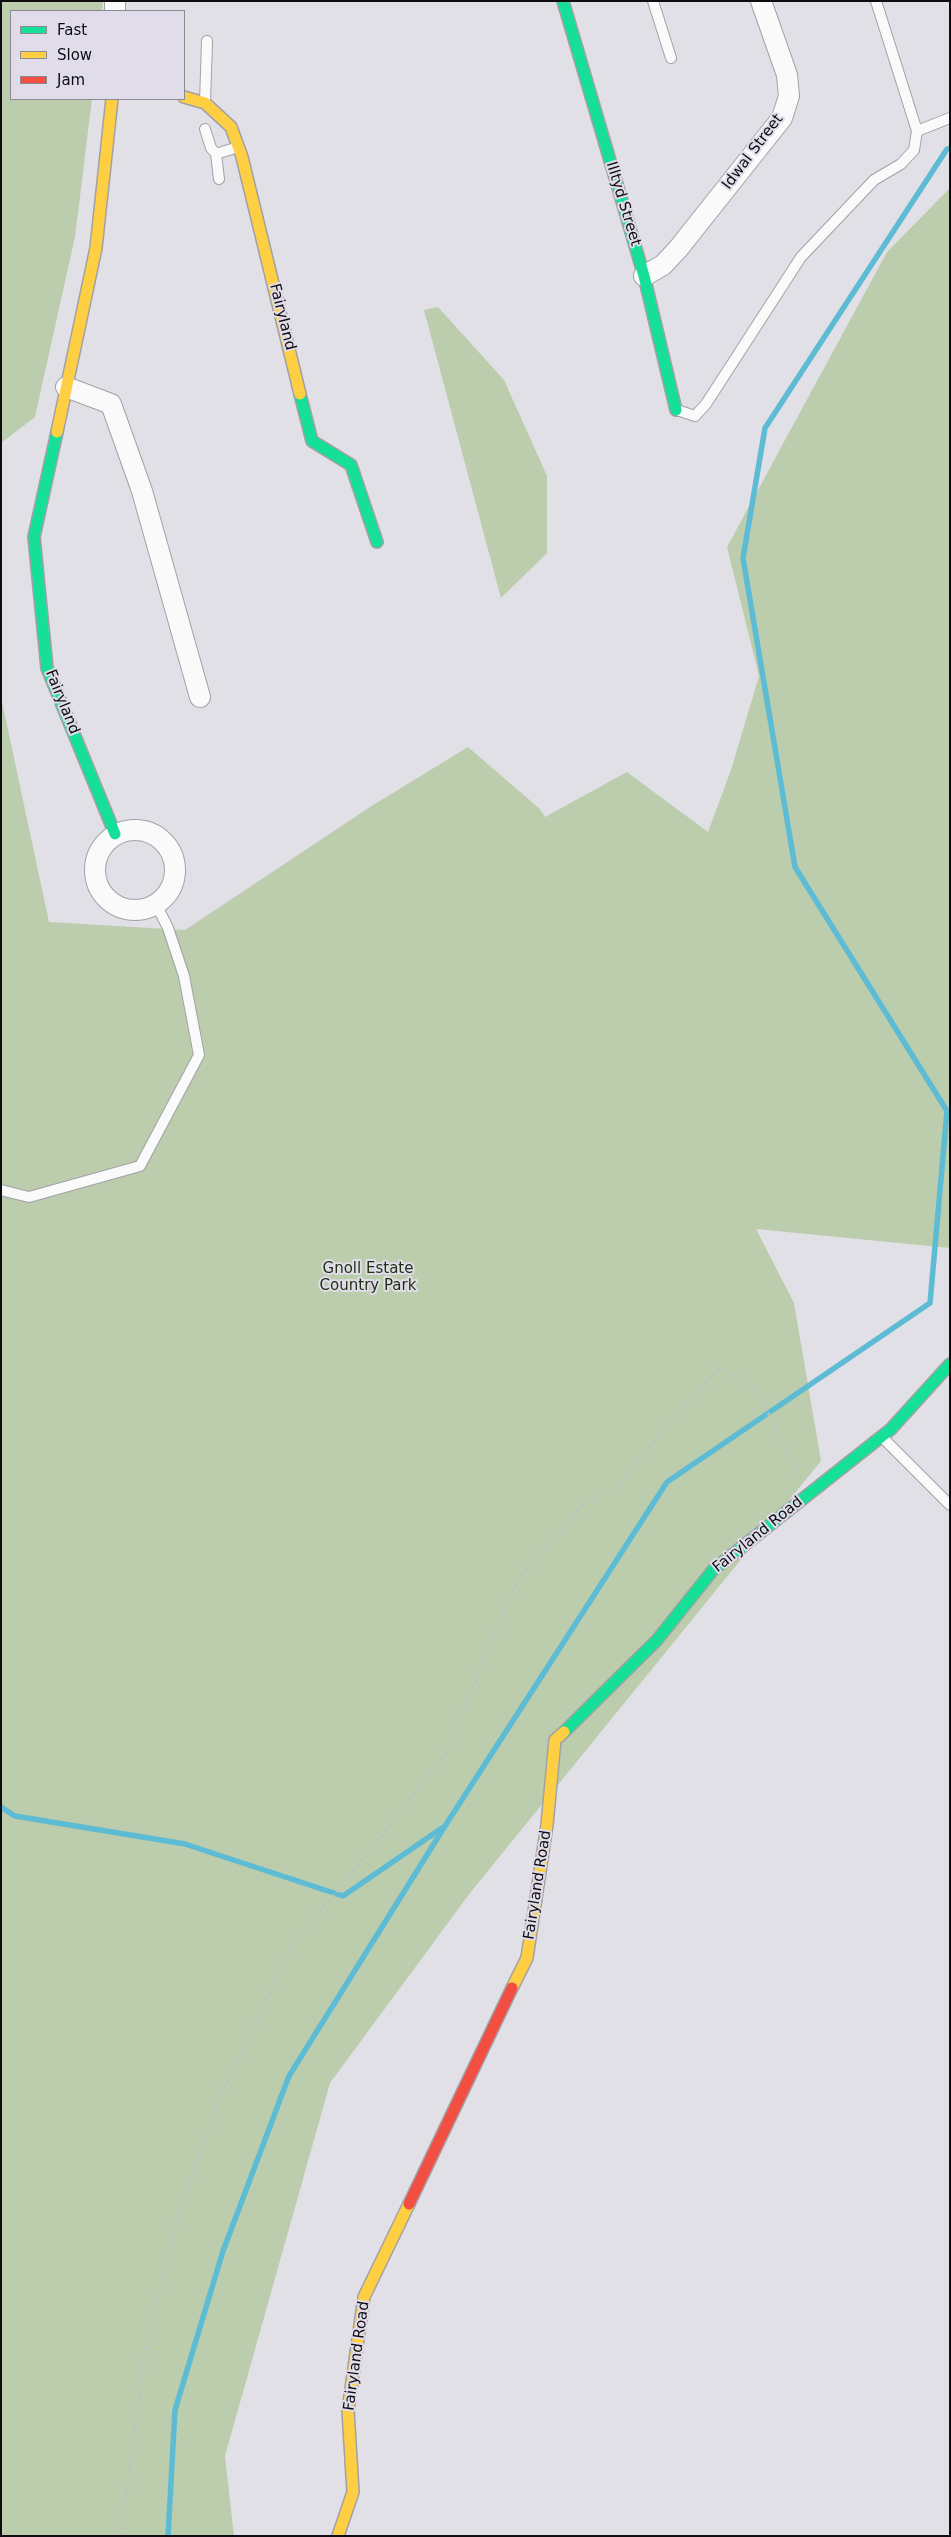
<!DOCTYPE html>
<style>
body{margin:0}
#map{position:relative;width:951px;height:2537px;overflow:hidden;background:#e1e0e6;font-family:"DejaVu Sans",sans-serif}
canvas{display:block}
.frame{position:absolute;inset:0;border:2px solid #0e0c11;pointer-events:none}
.legend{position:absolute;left:10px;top:10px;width:175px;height:90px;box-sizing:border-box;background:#e0dcea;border:1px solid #8c8993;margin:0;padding:6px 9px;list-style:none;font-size:15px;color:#0e0c11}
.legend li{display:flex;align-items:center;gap:10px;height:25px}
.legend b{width:25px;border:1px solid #8c8993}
</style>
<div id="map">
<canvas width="951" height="2537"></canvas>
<div class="frame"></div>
<ul class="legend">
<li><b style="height:6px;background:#16e098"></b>Fast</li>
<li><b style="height:6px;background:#ffcf43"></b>Slow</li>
<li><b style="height:6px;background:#f24e42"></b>Jam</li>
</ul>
</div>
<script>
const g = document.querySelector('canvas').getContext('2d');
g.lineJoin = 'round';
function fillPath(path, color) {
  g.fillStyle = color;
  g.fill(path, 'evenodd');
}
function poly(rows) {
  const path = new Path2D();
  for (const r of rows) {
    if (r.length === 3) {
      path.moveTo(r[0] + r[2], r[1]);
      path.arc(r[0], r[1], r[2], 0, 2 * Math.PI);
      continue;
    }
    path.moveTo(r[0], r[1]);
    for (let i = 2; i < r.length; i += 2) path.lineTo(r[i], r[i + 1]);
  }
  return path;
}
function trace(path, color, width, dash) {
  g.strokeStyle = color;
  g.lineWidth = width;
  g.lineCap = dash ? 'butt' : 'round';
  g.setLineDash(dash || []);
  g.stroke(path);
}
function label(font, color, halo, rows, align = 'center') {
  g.font = font + ' "DejaVu Sans",sans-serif';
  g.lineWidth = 4;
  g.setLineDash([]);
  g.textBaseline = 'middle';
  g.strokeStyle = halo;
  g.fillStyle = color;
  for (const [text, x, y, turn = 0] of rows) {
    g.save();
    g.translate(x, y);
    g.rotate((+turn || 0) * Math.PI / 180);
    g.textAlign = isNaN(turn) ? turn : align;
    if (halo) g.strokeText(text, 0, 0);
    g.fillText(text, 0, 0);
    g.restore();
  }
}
const green = poly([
 [1,1,103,1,102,11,11,11,11,99,92,99,75,237,35,417,1,443],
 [950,188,950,1248,756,1229,794,1303,821,1461,470,1893,330,2083,225,2456,234,2536,1,2536,1,697,49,922,185,930,370,807,468,747,540,809,545,817,627,772,708,832,731,770,759,676,727,547,887,252],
 [438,307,504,380,547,476,547,553,501,598,424,310]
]);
const stream = poly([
 [1,1807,15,1816,185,1844,343,1896,442,1828],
 [168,2536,175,2410,223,2251,289,2076,445,1826,667,1482,930,1303,947,1111,795,867,743,558,765,428,947,149,950,148]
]);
const path = poly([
 [121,2536,146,2344,179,2212,223,2090,293,1945,397,1817,445,1753,519,1577,583,1505,620,1484,682,1408,720,1368,756,1389,799,1473]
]);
const lane = poly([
 [653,1,671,58],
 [876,1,917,131,950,118],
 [205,102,207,41],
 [205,129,211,148,216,154,238,147],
 [216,154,219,179],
 [677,410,695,416,706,404,801,257,874,180,901,164,914,150,917,131],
 [1,1190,29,1197,140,1166,199,1055,184,976,168,928,156,904],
 [882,1437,950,1505]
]);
const street = poly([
 [115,11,115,1],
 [644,276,663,265,678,249,782,118,789,96,787,75,761,1],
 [66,387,111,404,142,491,200,697],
 [135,870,40]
]);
const fast = poly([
 [563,1,644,276,676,410],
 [300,394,312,441,351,465,377,542],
 [57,432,34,537,47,668,115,834],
 [564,1732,657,1640,713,1570,891,1429,950,1364]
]);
const slow = poly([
 [184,97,205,103,231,127,242,157,300,394],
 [57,432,96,248,112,99],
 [512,1988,527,1958,547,1825,555,1740,564,1732],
 [338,2536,353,2492,348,2410,364,2297,409,2204]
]);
const jam = poly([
 [409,2204,512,1988]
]);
const streetNames = [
 ["Idwal Street",753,152,-53],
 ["Illtyd Street",623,204,73],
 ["Fairyland",282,317,76],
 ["Fairyland",62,702,68],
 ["Fairyland Road",758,1535,-39],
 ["Fairyland Road",538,1885,-81],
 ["Fairyland Road",357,2356,-82]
];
const parkNames = [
 ["Gnoll Estate",368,1269],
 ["Country Park",368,1286]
];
fillPath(green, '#bccdad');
trace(stream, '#5dbbd4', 5.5);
trace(lane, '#a2a1a6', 12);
trace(street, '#a2a1a6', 22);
trace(fast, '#a2a1a6', 14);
trace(slow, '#a2a1a6', 14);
trace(jam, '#a2a1a6', 14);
trace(path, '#c0bfc2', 3, [2.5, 4]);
trace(lane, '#fafafb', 10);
trace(street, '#fafafb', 20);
trace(fast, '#16e098', 11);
trace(slow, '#ffcf43', 11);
trace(jam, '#f24e42', 11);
label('15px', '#0e0c11', '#e0dcea', streetNames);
label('15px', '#1f2f0d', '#e0dcea', parkNames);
</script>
